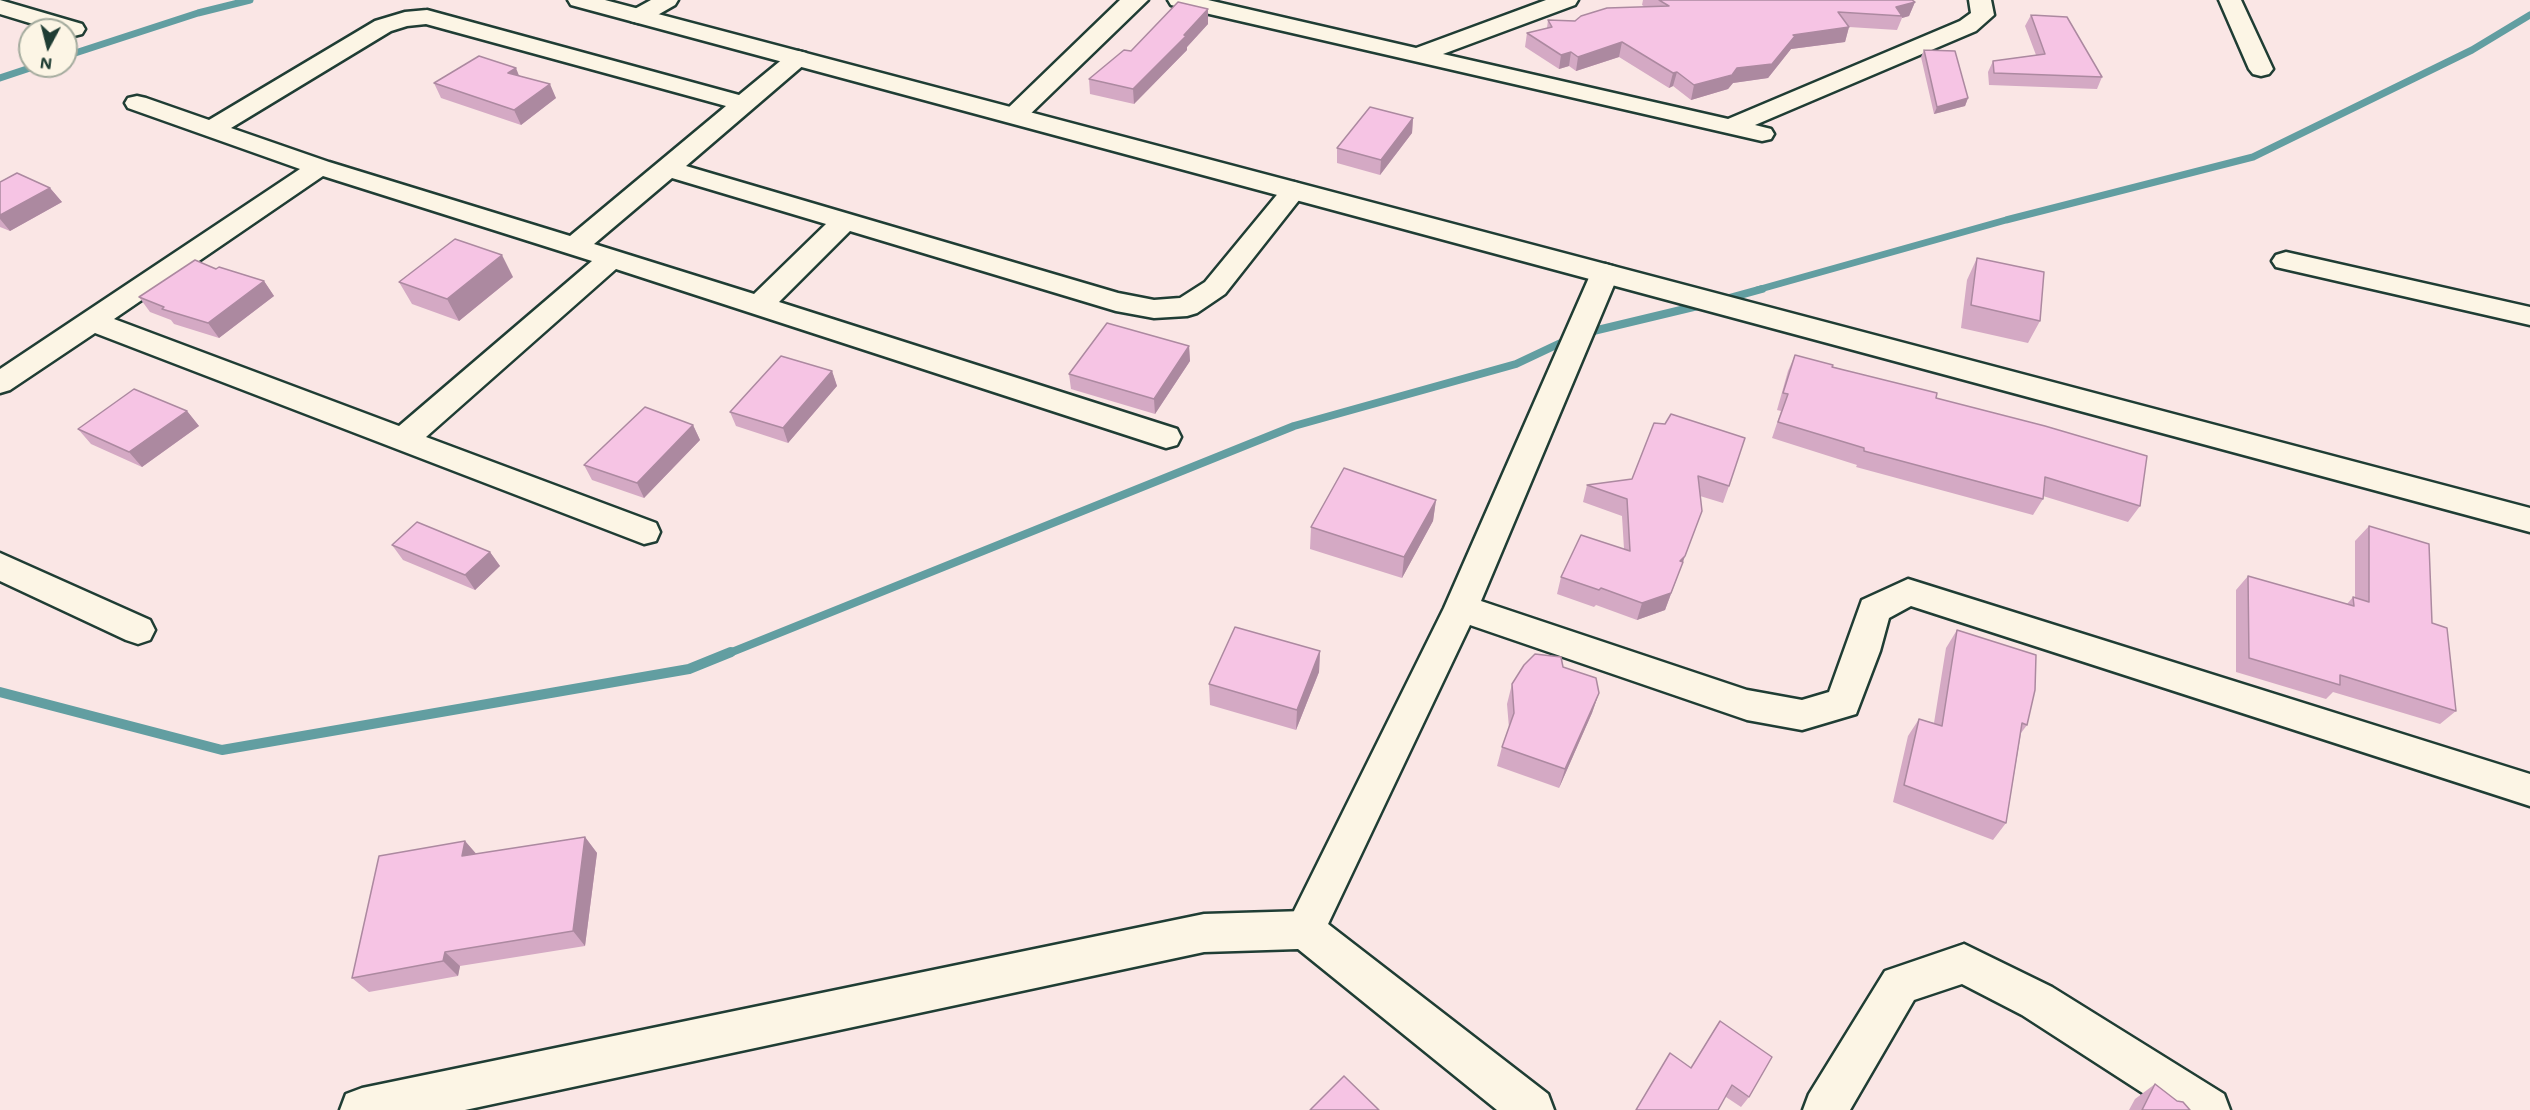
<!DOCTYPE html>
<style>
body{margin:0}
#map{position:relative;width:2530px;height:1110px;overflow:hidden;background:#fae6e5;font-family:Mali,sans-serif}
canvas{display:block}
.north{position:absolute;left:18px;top:18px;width:60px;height:60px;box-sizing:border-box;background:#fcf5e5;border:2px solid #a4ab9e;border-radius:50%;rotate:187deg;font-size:16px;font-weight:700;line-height:24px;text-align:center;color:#1f3d34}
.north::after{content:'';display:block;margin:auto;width:21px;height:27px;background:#1f3d34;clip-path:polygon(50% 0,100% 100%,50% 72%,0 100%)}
</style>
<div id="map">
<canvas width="2530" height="1110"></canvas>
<div class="north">N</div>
</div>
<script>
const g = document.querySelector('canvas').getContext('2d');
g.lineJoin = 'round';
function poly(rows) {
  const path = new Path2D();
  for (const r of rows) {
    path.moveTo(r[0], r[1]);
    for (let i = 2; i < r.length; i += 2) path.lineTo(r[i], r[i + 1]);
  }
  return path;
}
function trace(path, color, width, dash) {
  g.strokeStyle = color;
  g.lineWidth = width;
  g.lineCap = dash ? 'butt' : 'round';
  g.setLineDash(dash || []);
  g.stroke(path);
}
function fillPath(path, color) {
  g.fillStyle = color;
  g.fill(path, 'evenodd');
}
const streamFar2 = poly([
 [66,56,198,13,250,0],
 [0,78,36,66],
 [1757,290,2006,220,2253,157,2472,50,2530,15]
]);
const streamFar1 = poly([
 [1722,300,1762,289],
 [1585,333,1706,304],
 [727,654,1294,426,1516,364,1569,339]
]);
const stream = poly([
 [0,692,222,750,689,669,731,652]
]);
const street = poly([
 [0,0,82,24,85,29,82,34,74,36,66,34,66,30,53,30,0,14,0,0],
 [651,0,678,0,675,5,647,21,639,23,631,21,628,16,631,11,651,0],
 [1120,0,1148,0,1023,121,1014,123,1005,121,1002,116,1005,111,1120,0],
 [1168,0,1208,0,1416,48,1546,0,1578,0,1575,5,1443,54,1728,119,1960,21,1971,13,1969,0,1991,0,1994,15,1976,31,1755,125,1771,129,1774,134,1771,139,1762,141,1179,7,1171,5,1168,0],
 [2219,0,2241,0,2273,69,2269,74,2261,76,2253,74,2249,69,2219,0],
 [427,10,739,95,790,53,798,51,806,53,810,58,806,63,686,166,1118,293,1154,300,1180,298,1205,282,1285,185,1294,182,1303,185,1307,190,1225,294,1197,313,1187,316,1154,318,1116,311,850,231,779,302,1177,429,1181,437,1177,445,1166,448,616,269,426,437,656,523,660,532,656,541,644,544,95,333,10,390,0,393,0,369,300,169,128,108,125,103,128,98,137,96,146,98,209,120,375,21,405,12,427,10],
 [426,24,726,106,570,236,329,162,231,128,391,31,407,26,426,24],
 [323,176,592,261,399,426,114,319,323,176],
 [672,178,826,224,754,294,594,244,672,178],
 [2286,252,2530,307,2530,325,2276,267,2272,261,2276,255,2286,252],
 [1605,264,1615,267,1619,273,1481,601,1747,690,1802,700,1829,692,1862,600,1908,579,2530,774,2530,806,1911,606,1889,618,1880,651,1856,714,1802,730,1747,720,1470,625,1319,943,1305,949,1291,943,1285,930,1291,917,1444,608,1591,273,1595,267,1605,264],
 [0,553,150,620,155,630,150,640,138,644,126,640,0,581,0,553],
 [1964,944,2052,987,2224,1094,2230,1110,2169,1110,2022,1015,1962,984,1914,1000,1850,1110,1803,1110,1809,1094,1885,971,1964,944]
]);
const secondary = poly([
 [568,0,605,0,2530,508,2530,532,571,5,568,0],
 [1305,911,1319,917,1548,1094,1554,1110,1497,1110,1298,949,1204,952,465,1110,340,1110,346,1094,362,1088,1204,914,1305,911]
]);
const wall = poly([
 [1643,0,1912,0,1915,2,1909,16,1902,18,1897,30,1849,27,1845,42,1791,49,1768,78,1733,83,1728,89,1691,100,1673,86,1669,88,1619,57,1576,71,1569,66,1559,69,1525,47,1527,33,1547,28,1548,20,1575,21,1645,7,1642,5],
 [1208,9,1208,24,1187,47,1187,50,1134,104,1090,94,1089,79,1131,51],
 [2031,15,2102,77,2097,89,1989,85,1988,72,1993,61,2036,55,2025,26],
 [1924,50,1968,98,1965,106,1934,114,1921,57],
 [519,75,556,98,521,125,441,98,434,83],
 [1413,118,1412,133,1380,175,1337,163,1337,148],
 [0,182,50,188,62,202,10,231,0,227],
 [1977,258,2040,321,2028,343,1961,328,1967,280],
 [216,269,264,281,274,296,219,338,174,324,171,320,150,312,139,297],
 [513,277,459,321,412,304,399,282],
 [1189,346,1190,361,1155,414,1071,389,1069,374],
 [1795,355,1936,398,2140,506,2128,522,2043,496,2043,499,2033,515,1856,467,1857,465,1772,438,1781,411,1777,410,1788,371],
 [832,371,837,386,788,443,736,426,730,412],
 [187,411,199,426,142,467,91,444,78,429],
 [1654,423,1729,486,1723,503,1700,496,1702,511,1665,610,1637,620,1596,605,1594,607,1557,594,1561,577,1624,549,1622,516,1583,502,1587,485,1632,479],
 [693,425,700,440,644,498,592,480,584,465],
 [1436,500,1433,521,1402,578,1310,549,1311,527],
 [2369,526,2432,623,2456,711,2440,724,2333,692,2326,699,2236,672,2236,590,2248,576,2347,604,2353,597,2355,598,2355,541],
 [392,545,490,552,500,566,475,590,403,560],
 [1957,630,2027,725,2021,733,2006,823,1993,840,1893,802,1908,736,1919,719,1934,723,1946,648],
 [1320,651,1319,672,1296,730,1210,705,1209,684],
 [1563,667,1599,693,1592,713,1559,788,1497,766,1502,747,1509,728,1507,704,1512,684],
 [585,837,597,853,585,946,460,966,458,976,369,992,352,978,465,841,476,854],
 [1720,1021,1749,1097,1741,1107,1726,1097,1691,1068],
 [2155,1084,2177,1101,2190,1110,2129,1110,2135,1099]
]);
const shadedWall = poly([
 [1915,2,1909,16,1902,18,1902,16,1896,7],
 [1208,9,1208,24,1187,47,1187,50,1134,104,1133,89],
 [1849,27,1845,42,1791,49,1768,78,1733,83,1728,89,1691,100,1694,85,1737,68,1793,35],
 [1622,42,1619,57,1576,71,1578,57],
 [1571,52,1569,66,1559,69,1561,55],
 [516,68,522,83,508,73],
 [1677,72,1673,86,1669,88,1673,73],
 [550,84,556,98,521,125,514,110],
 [1968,98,1965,106,1934,114,1937,107],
 [1413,118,1412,133,1380,175,1381,160],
 [50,188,62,202,10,231,0,219,0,215],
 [502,255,513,277,459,321,447,299],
 [264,281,274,296,219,338,208,323],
 [1189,346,1190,361,1155,414,1154,399],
 [832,371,837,386,788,443,783,428],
 [187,411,199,426,142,467,129,452],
 [693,425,700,440,644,498,637,483],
 [1436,500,1433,521,1402,578,1404,557],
 [1695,529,1665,610,1637,620,1642,603,1680,561],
 [490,552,500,566,475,590,465,575],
 [1320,651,1319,672,1296,730,1297,710],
 [1599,693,1592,713,1559,788,1565,769],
 [585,837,597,853,585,946,573,931],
 [465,841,479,857,462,856],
 [445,952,460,966,458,976,443,961]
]);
const building = poly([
 [1659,0,1912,0,1915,2,1896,7,1902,16,1838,12,1849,27,1793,35,1795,36,1772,64,1737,68,1732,75,1694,85,1677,72,1673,73,1622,42,1578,57,1571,52,1561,55,1527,33,1552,27,1548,20,1575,21,1581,16,1607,8,1669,6,1659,0],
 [1178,2,1208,9,1184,35,1186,36,1133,89,1089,79,1124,50,1131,51,1178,2],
 [2031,15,2067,17,2102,77,1994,73,1993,61,2045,54,2031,15],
 [1924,50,1955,51,1968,98,1937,107,1924,50],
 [479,56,516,68,508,73,550,84,514,110,434,83,479,56],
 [1370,107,1413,118,1381,160,1337,148,1370,107],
 [17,173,50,188,0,215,0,182,17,173],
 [455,239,502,255,447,299,399,282,455,239],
 [1977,258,2044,272,2040,321,1971,305,1977,258],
 [195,260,216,269,219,267,264,281,208,323,162,309,164,307,139,297,195,260],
 [1107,323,1189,346,1154,399,1069,374,1107,323],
 [1795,355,1833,365,1832,367,1937,393,1936,398,2045,426,2147,456,2140,506,2045,477,2043,499,1864,451,1864,448,1778,422,1788,394,1783,393,1795,355],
 [781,356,832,371,783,428,730,412,781,356],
 [134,389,187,411,129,452,78,429,134,389],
 [645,407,693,425,637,483,584,465,645,407],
 [1671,414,1745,438,1729,486,1698,476,1702,511,1685,556,1680,561,1683,562,1671,593,1642,603,1601,588,1599,590,1561,577,1581,535,1630,551,1627,499,1587,485,1632,479,1654,423,1665,424,1671,414],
 [1344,468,1436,500,1404,557,1311,527,1344,468],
 [417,522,490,552,465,575,392,545,417,522],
 [2369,526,2429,544,2432,623,2447,628,2456,711,2340,675,2340,685,2249,658,2248,576,2354,606,2353,597,2369,602,2369,526],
 [1235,627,1320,651,1297,710,1209,684,1235,627],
 [1957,630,2036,655,2035,690,2027,725,2022,723,2006,823,1904,785,1919,719,1942,726,1957,630],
 [1535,654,1561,657,1563,667,1596,678,1599,693,1565,769,1502,747,1514,713,1512,684,1524,665,1535,654],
 [585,837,573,931,445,952,443,961,352,978,379,856,465,841,462,856,585,837],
 [1720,1021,1772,1057,1749,1097,1732,1085,1718,1110,1636,1110,1670,1053,1691,1068,1720,1021],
 [1344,1076,1379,1110,1310,1110,1344,1076],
 [2155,1084,2177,1101,2183,1102,2190,1110,2142,1110,2155,1084]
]);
trace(streamFar2, '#629ea1', 7);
trace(streamFar1, '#629ea1', 8);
trace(stream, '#629ea1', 10);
trace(street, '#1f3d34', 5);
trace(secondary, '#1f3d34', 5);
fillPath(street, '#fcf5e5');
fillPath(secondary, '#fcf5e5');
fillPath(wall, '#d4a9c4');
fillPath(shadedWall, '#ac89a0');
fillPath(building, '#f6c4e4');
trace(building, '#ac89a0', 1.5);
</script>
